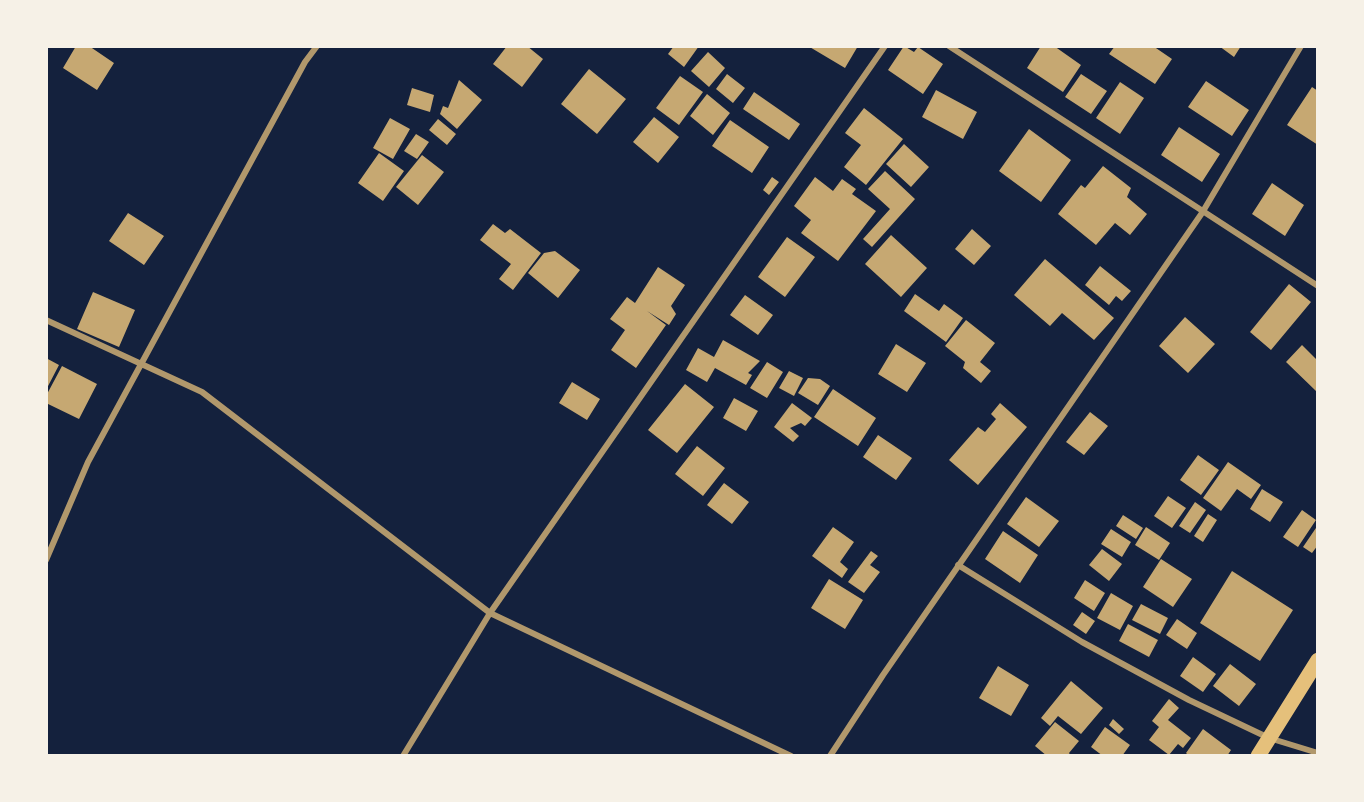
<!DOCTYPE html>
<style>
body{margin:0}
#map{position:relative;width:1364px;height:802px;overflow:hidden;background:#14213d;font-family:"Nunito Sans",sans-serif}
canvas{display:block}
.frame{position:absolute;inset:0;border:48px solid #f6f1e7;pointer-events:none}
</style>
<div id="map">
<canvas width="1364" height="802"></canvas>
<div class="frame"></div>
</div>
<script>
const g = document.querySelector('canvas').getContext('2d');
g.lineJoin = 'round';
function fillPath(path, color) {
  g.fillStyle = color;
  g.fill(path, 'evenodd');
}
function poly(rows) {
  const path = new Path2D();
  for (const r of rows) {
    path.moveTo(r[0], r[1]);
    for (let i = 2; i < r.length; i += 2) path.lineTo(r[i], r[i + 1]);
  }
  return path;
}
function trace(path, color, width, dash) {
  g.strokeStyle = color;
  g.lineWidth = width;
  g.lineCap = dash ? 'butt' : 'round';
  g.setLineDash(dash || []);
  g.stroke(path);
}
const building = poly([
 [76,46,89,46,114,63,97,90,63,68],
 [507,46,527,46,543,59,522,87,493,64],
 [674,46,699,46,684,67,668,54],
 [808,46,858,46,845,68],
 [904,46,914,52,918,47,943,64,923,94,888,70],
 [1041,46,1054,46,1081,65,1063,92,1027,68],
 [1115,46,1153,46,1172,59,1155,84,1109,54],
 [1219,46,1241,46,1234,57],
 [708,52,725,68,709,87,691,71],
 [589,69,626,99,597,134,561,104],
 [727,74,745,88,733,103,716,89],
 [1081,74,1107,91,1091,114,1065,97],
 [680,76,703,92,679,125,656,108],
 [459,80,482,100,457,129,440,114,443,106,448,108],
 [1206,81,1249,110,1232,136,1188,107],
 [1120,82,1144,98,1120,134,1096,118],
 [1312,87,1318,91,1318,145,1287,125],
 [412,88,434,95,430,112,407,105],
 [936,90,977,112,963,139,922,117],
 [754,92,800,124,789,140,743,109],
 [707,94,730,113,713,135,690,116],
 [864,108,903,139,866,185,844,167,861,145,845,133],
 [654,117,679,137,658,163,633,142],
 [390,118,410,129,393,159,373,148],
 [438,119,456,134,447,145,429,130],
 [730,120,769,147,752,173,712,146],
 [1179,127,1220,154,1202,182,1161,155],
 [1029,129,1071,160,1041,202,999,171],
 [416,134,429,142,417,159,404,151],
 [904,144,929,167,911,187,886,164],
 [379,153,404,171,383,201,358,183],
 [422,155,444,172,418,205,396,187],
 [1103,166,1131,188,1127,197,1147,214,1130,235,1115,223,1096,245,1058,214,1081,185,1085,188],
 [885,171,915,199,872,247,863,239,890,209,868,189],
 [772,177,779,182,769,195,763,190],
 [815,177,833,191,842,179,856,189,852,194,876,211,838,261,801,233,811,220,794,206],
 [1272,183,1304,205,1285,236,1252,214],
 [128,213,164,236,144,265,109,241],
 [493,224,505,233,510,229,541,253,513,290,499,279,511,264,480,240],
 [972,229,991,246,974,265,955,249],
 [891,235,927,268,901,297,865,264],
 [787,237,815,257,785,297,758,277],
 [555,251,580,270,558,298,528,273,544,253],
 [1045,259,1114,318,1094,340,1062,313,1050,326,1014,295],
 [1100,266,1131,291,1122,301,1116,296,1109,305,1085,285],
 [658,267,685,285,671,306,676,314,669,325,647,311,666,325,636,368,611,350,625,330,610,319,627,297,635,303],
 [1289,284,1311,302,1271,350,1250,332],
 [93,292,135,310,119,347,77,329],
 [915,294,939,311,944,304,963,318,946,342,904,311],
 [745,295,773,315,758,335,730,315],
 [1185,317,1215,344,1188,373,1159,346],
 [966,320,995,343,980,362,991,371,981,383,963,368,965,362,945,346],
 [723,340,760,361,748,373,752,375,746,385,715,368,707,382,686,370,698,348,714,357],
 [896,344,926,363,907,392,878,374],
 [1302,345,1318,361,1316,391,1286,362],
 [46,358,59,365,46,390],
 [767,362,783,372,767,398,750,388],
 [62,366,97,384,79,419,46,403,46,396],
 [789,371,803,378,794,396,779,388],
 [808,378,820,379,830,386,818,405,798,393],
 [572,382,600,399,587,420,559,403],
 [685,384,714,407,677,453,648,430],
 [833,389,876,418,858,446,814,417],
 [734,398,758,411,746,431,723,418],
 [792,403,812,418,805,426,801,423,790,428,799,436,793,442,774,427],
 [1000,403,1027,427,978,485,949,460,978,427,985,432,996,419,991,414],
 [1090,412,1108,426,1084,455,1066,442],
 [878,435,912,458,896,480,863,457],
 [697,446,725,468,703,496,675,474],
 [1198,455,1219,470,1201,495,1180,480],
 [1228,462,1261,485,1251,499,1237,489,1221,511,1203,498],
 [724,483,749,502,732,524,707,505],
 [1262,489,1283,502,1270,522,1250,509],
 [1168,496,1186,508,1172,528,1154,516],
 [1026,497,1059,521,1039,547,1007,524],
 [1195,502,1206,510,1190,533,1179,526],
 [1302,510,1316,520,1298,547,1283,537],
 [1208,514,1217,520,1203,542,1194,536],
 [1123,515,1143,528,1136,539,1116,526],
 [1318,525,1318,545,1312,553,1303,547],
 [833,527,854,542,840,562,848,569,842,578,812,556],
 [1146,527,1170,543,1159,560,1135,545],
 [1111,529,1131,542,1122,557,1101,544],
 [1003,531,1038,555,1020,583,985,559],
 [1102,549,1122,564,1109,581,1089,565],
 [871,551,878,556,870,565,880,572,864,593,848,582],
 [1161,559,1192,579,1173,607,1143,587],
 [1232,571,1293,610,1260,661,1200,623],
 [829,579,863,600,845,629,811,608],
 [1085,580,1105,593,1094,611,1074,598],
 [1111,593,1133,606,1120,630,1097,618],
 [1141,604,1168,618,1160,634,1132,620],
 [1082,612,1095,621,1086,634,1073,625],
 [1177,619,1197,633,1187,649,1166,635],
 [1128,624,1158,640,1149,657,1119,641],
 [1193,657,1216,674,1203,692,1180,676],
 [1230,664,1256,684,1239,706,1213,686],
 [998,666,1029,685,1011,716,979,698],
 [1071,681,1103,708,1081,734,1058,716,1050,726,1041,718],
 [1169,699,1179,708,1168,720,1191,738,1183,748,1178,744,1169,755,1149,740,1159,727,1152,721],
 [1113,719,1124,729,1119,734,1109,725],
 [1055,722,1079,741,1069,753,1071,756,1047,756,1035,746],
 [1105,727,1130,745,1122,756,1103,756,1091,747],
 [1203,729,1231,750,1227,756,1189,756,1186,753]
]);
const minor = poly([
 [949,46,1318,286],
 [46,320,202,392,490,613,791,756],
 [46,560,88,462,305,62,317,46],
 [958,565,1082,642,1189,700,1269,738,1318,753],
 [403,756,490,613,885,46],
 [830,756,883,675,1202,213,1301,46]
]);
const primary = poly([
 [1258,756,1318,660]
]);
fillPath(building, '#c6a872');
trace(minor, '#b1986c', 6);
trace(primary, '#e5c07b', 15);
</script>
